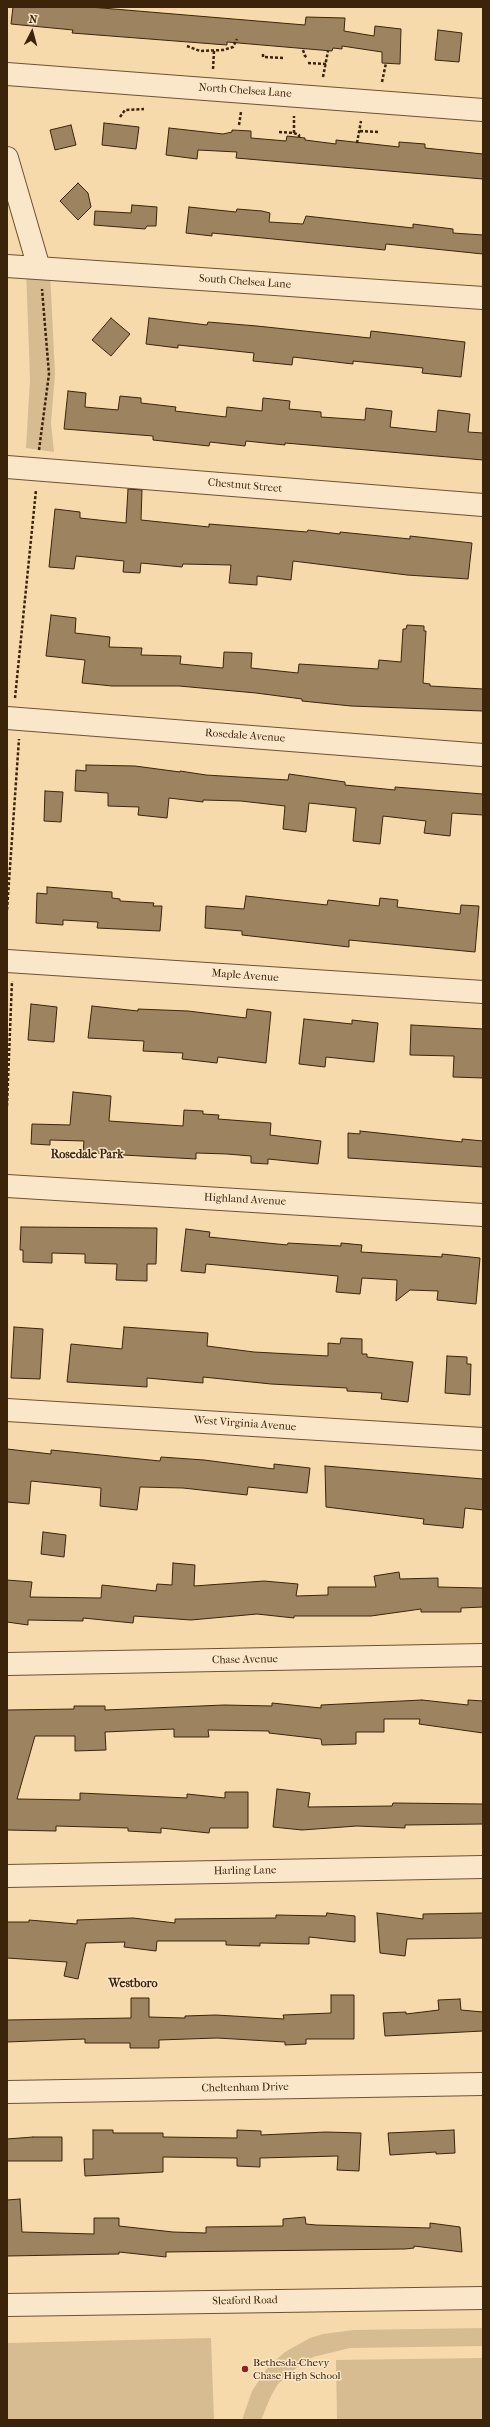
<!DOCTYPE html>
<style>
body{margin:0}
#map{position:relative;width:490px;height:2427px;overflow:hidden;background:#f7daac;font-family:"IM FELL French Canon",serif}
canvas{display:block}
.frame{position:absolute;inset:0;border:8px solid #3c240b;pointer-events:none}
.north{position:absolute;left:12px;top:12px;width:40px;height:40px;-webkit-text-stroke:3px #fae7c9;paint-order:stroke;rotate:6deg;font-size:11px;font-weight:700;line-height:16px;text-align:center;color:#3c240b}
.north::after{content:'';display:block;margin:auto;width:14px;height:18px;background:#3c240b;clip-path:polygon(50% 0,100% 100%,50% 72%,0 100%)}
</style>
<div id="map">
<canvas width="490" height="2427"></canvas>
<div class="frame"></div>
<div class="north">N</div>
</div>
<script>
const g = document.querySelector('canvas').getContext('2d');
g.lineJoin = 'round';
function fillPath(path, color) {
  g.fillStyle = color;
  g.fill(path, 'evenodd');
}
function poly(rows) {
  const path = new Path2D();
  for (const r of rows) {
    path.moveTo(r[0], r[1]);
    for (let i = 2; i < r.length; i += 2) path.lineTo(r[i], r[i + 1]);
  }
  return path;
}
function trace(path, color, width, dash) {
  g.strokeStyle = color;
  g.lineWidth = width;
  g.lineCap = dash ? 'butt' : 'round';
  g.setLineDash(dash || []);
  g.stroke(path);
}
function label(font, color, halo, rows, align = 'center') {
  g.font = font + ' "IM FELL French Canon",serif';
  g.lineWidth = 3;
  g.setLineDash([]);
  g.textBaseline = 'middle';
  g.strokeStyle = halo;
  g.fillStyle = color;
  for (const [text, x, y, turn = 0] of rows) {
    g.save();
    g.translate(x, y);
    g.rotate((+turn || 0) * Math.PI / 180);
    g.textAlign = isNaN(turn) ? turn : align;
    if (halo) g.strokeText(text, 0, 0);
    g.fillText(text, 0, 0);
    g.restore();
  }
}
const green = poly([
 [26,269,50,271,55,374,51,423,54,452,26,448,30,379],
 [483,2328,483,2346,350,2348,313,2357,301,2364,278,2384,271,2396,261,2420,242,2420,252,2391,268,2367,285,2352,310,2338,323,2334,354,2330],
 [211,2338,214,2420,7,2420,7,2343],
 [483,2358,483,2420,337,2420,336,2360]
]);
const building = poly([
 [13,7,90,7,305,25,306,17,345,18,344,31,374,36,375,26,401,29,400,64,382,63,382,52,342,46,342,49,333,48,332,51,227,42,227,45,72,33,73,30,11,24,13,7],
 [438,30,462,33,459,62,435,60,438,30],
 [104,123,139,127,136,149,102,145,104,123],
 [71,125,76,145,55,150,50,130,71,125],
 [169,128,223,134,232,132,232,130,251,131,251,138,286,141,287,136,305,138,305,140,336,144,336,140,399,147,399,142,425,144,425,148,483,154,483,179,236,158,237,152,198,150,197,159,166,155,169,128],
 [78,183,88,193,91,207,78,220,60,201,78,183],
 [132,205,157,207,156,226,147,226,145,229,94,225,95,211,131,213,132,205],
 [189,207,236,212,237,209,262,211,270,213,269,222,303,224,306,216,413,228,413,224,453,229,453,233,483,235,483,254,386,244,385,250,212,233,212,236,186,233,189,207],
 [111,318,130,334,111,356,92,340,111,318],
 [149,318,207,325,208,322,257,326,370,338,371,331,465,342,461,377,422,373,423,368,353,361,353,364,293,357,292,365,253,361,254,353,178,345,178,348,146,344,149,318],
 [68,391,86,393,85,407,118,410,120,396,141,398,141,403,176,407,175,411,226,417,227,407,262,411,263,398,290,401,289,409,321,412,321,417,365,420,366,408,392,411,390,427,436,432,438,410,470,414,468,432,483,433,483,460,285,443,285,445,246,441,245,446,210,442,209,446,153,440,153,436,64,429,68,391],
 [128,489,142,490,141,520,209,527,209,524,307,532,308,530,340,534,340,532,410,539,410,536,472,543,468,579,407,575,293,561,291,580,257,576,257,585,229,583,231,565,183,564,182,567,141,563,140,573,123,572,124,561,76,556,74,569,49,567,55,509,80,512,80,518,126,523,128,489],
 [51,615,76,618,75,633,110,637,109,647,142,648,141,655,181,656,180,664,223,668,224,652,252,653,251,668,298,673,299,664,378,669,379,660,401,662,403,629,406,629,407,625,424,626,424,631,426,631,423,683,430,684,430,686,483,689,483,711,351,706,302,701,302,699,256,693,179,686,112,686,82,683,85,660,46,656,51,615],
 [86,765,135,766,180,772,180,771,206,775,288,780,289,774,345,782,345,785,395,790,395,787,483,794,483,815,452,813,450,836,424,833,426,821,383,816,380,844,353,841,356,808,309,803,306,832,283,829,285,806,241,801,203,800,203,802,169,798,167,818,138,815,139,807,108,806,108,793,75,791,76,770,86,771,86,765],
 [45,791,63,792,61,822,44,821,45,791],
 [47,887,112,892,112,898,120,899,120,901,154,903,153,906,162,906,160,931,97,928,98,922,63,920,63,925,36,923,37,893,47,894,47,887],
 [246,896,327,905,328,900,379,906,380,898,398,900,397,907,460,914,461,905,479,906,475,952,349,940,349,947,242,935,242,931,205,928,206,906,244,909,246,896],
 [31,1004,57,1007,54,1042,28,1040,31,1004],
 [92,1006,138,1011,138,1009,188,1011,246,1018,247,1009,271,1012,266,1063,218,1057,217,1063,182,1059,183,1053,143,1051,144,1041,88,1038,92,1006],
 [304,1019,352,1024,352,1020,378,1023,374,1062,326,1057,325,1067,299,1064,304,1019],
 [411,1025,483,1029,483,1078,453,1077,454,1056,410,1055,411,1025],
 [73,1092,111,1096,109,1121,183,1126,184,1110,203,1111,203,1114,219,1115,218,1119,271,1123,270,1135,321,1141,318,1164,268,1159,268,1164,251,1163,251,1156,227,1154,196,1153,196,1159,105,1154,83,1152,84,1141,50,1140,50,1145,31,1144,32,1124,70,1125,73,1092],
 [360,1131,462,1142,462,1139,483,1141,483,1167,348,1158,348,1133,360,1134,360,1131],
 [21,1227,157,1228,156,1264,147,1264,147,1281,116,1280,117,1264,85,1263,85,1254,52,1253,52,1263,23,1262,23,1250,20,1250,21,1227],
 [186,1229,210,1232,209,1237,287,1245,288,1243,341,1246,341,1243,362,1245,361,1252,442,1257,442,1254,480,1258,476,1304,437,1300,438,1291,410,1290,396,1301,397,1280,362,1278,360,1294,336,1292,338,1276,206,1264,205,1273,181,1271,186,1229],
 [14,1327,43,1329,40,1379,11,1378,14,1327],
 [124,1327,208,1333,207,1346,254,1352,328,1356,328,1343,340,1344,341,1338,362,1339,362,1354,367,1354,367,1357,413,1362,408,1402,381,1399,382,1393,347,1391,347,1388,271,1384,203,1377,203,1383,147,1378,147,1387,67,1382,71,1344,122,1349,124,1327],
 [447,1356,467,1357,467,1364,471,1364,470,1395,445,1393,447,1356],
 [7,1449,51,1454,51,1450,160,1461,161,1457,204,1460,274,1469,274,1464,310,1468,307,1493,248,1487,247,1495,183,1488,140,1487,137,1510,100,1506,101,1488,31,1481,29,1504,7,1502,7,1449],
 [325,1466,483,1479,483,1510,465,1508,463,1528,423,1524,424,1519,326,1507,325,1466],
 [43,1532,66,1535,64,1557,41,1554,43,1532],
 [173,1563,195,1565,194,1586,264,1581,298,1584,296,1596,328,1595,328,1587,376,1587,374,1576,399,1572,400,1579,438,1578,438,1587,483,1588,483,1607,461,1608,461,1612,421,1612,421,1609,371,1616,294,1616,294,1618,257,1614,191,1620,134,1616,133,1623,83,1618,83,1621,28,1620,28,1625,7,1622,7,1580,32,1582,30,1597,101,1598,102,1585,156,1591,157,1584,172,1585,173,1563],
 [422,1700,468,1705,468,1700,483,1701,483,1733,419,1724,420,1719,384,1719,384,1732,356,1732,356,1744,322,1745,321,1739,269,1733,269,1731,208,1730,209,1737,174,1737,174,1729,105,1732,106,1750,75,1751,75,1736,35,1736,17,1799,80,1800,80,1793,187,1798,187,1794,225,1798,225,1792,248,1792,248,1828,210,1828,209,1833,161,1828,161,1833,128,1831,128,1828,56,1826,56,1831,7,1830,7,1710,74,1709,74,1706,105,1706,105,1710,224,1705,272,1706,272,1703,321,1708,321,1705,422,1700],
 [277,1789,310,1793,308,1807,392,1806,393,1803,483,1804,483,1824,405,1825,405,1828,357,1826,302,1830,273,1827,277,1789],
 [327,1913,355,1916,355,1942,309,1937,309,1944,260,1943,260,1946,226,1945,226,1941,157,1941,156,1951,124,1947,125,1942,86,1943,78,1979,64,1976,67,1962,7,1958,7,1922,29,1922,29,1920,77,1924,77,1920,133,1918,175,1923,175,1919,276,1918,276,1915,326,1916,327,1913],
 [377,1913,423,1919,423,1914,483,1913,483,1938,407,1939,405,1956,380,1953,377,1913],
 [331,1995,354,1995,354,2039,306,2039,306,2044,285,2045,285,2042,217,2038,159,2040,159,2048,130,2048,130,2043,85,2043,85,2039,7,2042,7,2020,131,2018,131,1998,149,1998,149,2017,185,2018,185,2016,216,2015,284,2019,283,2015,331,2013,331,1995],
 [460,1999,461,2010,483,2012,483,2031,385,2036,383,2013,406,2012,406,2014,439,2010,438,2000,460,1999],
 [93,2130,113,2130,113,2133,163,2133,163,2137,237,2138,237,2130,261,2131,261,2135,326,2132,361,2133,359,2171,337,2170,338,2156,260,2158,260,2167,237,2166,237,2158,163,2157,163,2172,85,2176,84,2159,93,2159,93,2130],
 [454,2130,455,2153,436,2154,436,2152,390,2155,388,2133,454,2130],
 [33,2137,62,2137,62,2161,7,2161,7,2139,33,2137],
 [20,2199,22,2232,94,2234,94,2218,119,2218,119,2226,173,2232,206,2233,206,2227,283,2226,283,2219,305,2217,306,2224,316,2225,430,2228,430,2223,460,2227,462,2252,414,2246,414,2248,405,2249,166,2252,166,2257,119,2252,119,2254,7,2256,7,2200,20,2199]
]);
const path = poly([
 [187,46,200,51,223,50,233,47,237,39],
 [303,50,305,56,308,58],
 [263,54,263,57,283,58],
 [308,63,327,64],
 [213,69,214,51],
 [323,77,328,51],
 [382,82,386,63],
 [120,117,125,110,144,109],
 [239,125,241,112],
 [360,131,380,132],
 [279,132,294,133,299,135,299,137],
 [294,133,294,116],
 [357,143,361,121],
 [39,450,49,374,42,289],
 [15,698,36,490],
 [7,910,19,739],
 [7,1106,12,981]
]);
const minor = poly([
 [7,74,483,110],
 [7,158,39,268],
 [7,266,483,298],
 [7,467,483,505],
 [7,718,483,755],
 [7,961,483,992],
 [7,1186,483,1215],
 [7,1410,483,1439],
 [7,1664,483,1655],
 [7,1876,483,1867],
 [7,2092,483,2084],
 [7,2305,483,2298]
]);
const markers = [
 [245,2369,4,"#8f2418"]
];
const streetNames = [
 ["North Chelsea Lane",245,91,4],
 ["South Chelsea Lane",245,282,4],
 ["Chestnut Street",245,486,5],
 ["Rosedale Avenue",245,736,4],
 ["Maple Avenue",245,976,4],
 ["Highland Avenue",245,1200,3],
 ["West Virginia Avenue",245,1424,4],
 ["Chase Avenue",245,1660,-1],
 ["Harling Lane",245,1871,-1],
 ["Cheltenham Drive",245,2088,-1],
 ["Sleaford Road",245,2301,-1]
];
const poiNames = [
 ["Bethesda-Chevy",253,2363],
 ["Chase High School",253,2376]
];
const neighbourhoodNames = [
 ["Rosedale Park",87,1155],
 ["Westboro",133,1984]
];
fillPath(green, '#d7bb91');
fillPath(building, '#9d835f');
trace(building, '#3c240b', 1);
trace(minor, '#6b5233', 24);
trace(path, '#3c240b', 2.5, [3, 2]);
trace(minor, '#fae7c9', 22);
for (const [x, y, r, color] of markers) {
  const dot = new Path2D();
  dot.arc(x, y, r, 0, 2 * Math.PI);
  g.fillStyle = color;
  g.fill(dot);
  trace(dot, '#fae7c9', 1.5);
}
label('11px', '#3c240b', '#fae7c9', streetNames);
label('11px', '#3c240b', '#fae7c9', poiNames, 'left');
label('bold 12px', '#3c240b', '#fae7c9', neighbourhoodNames);
</script>
